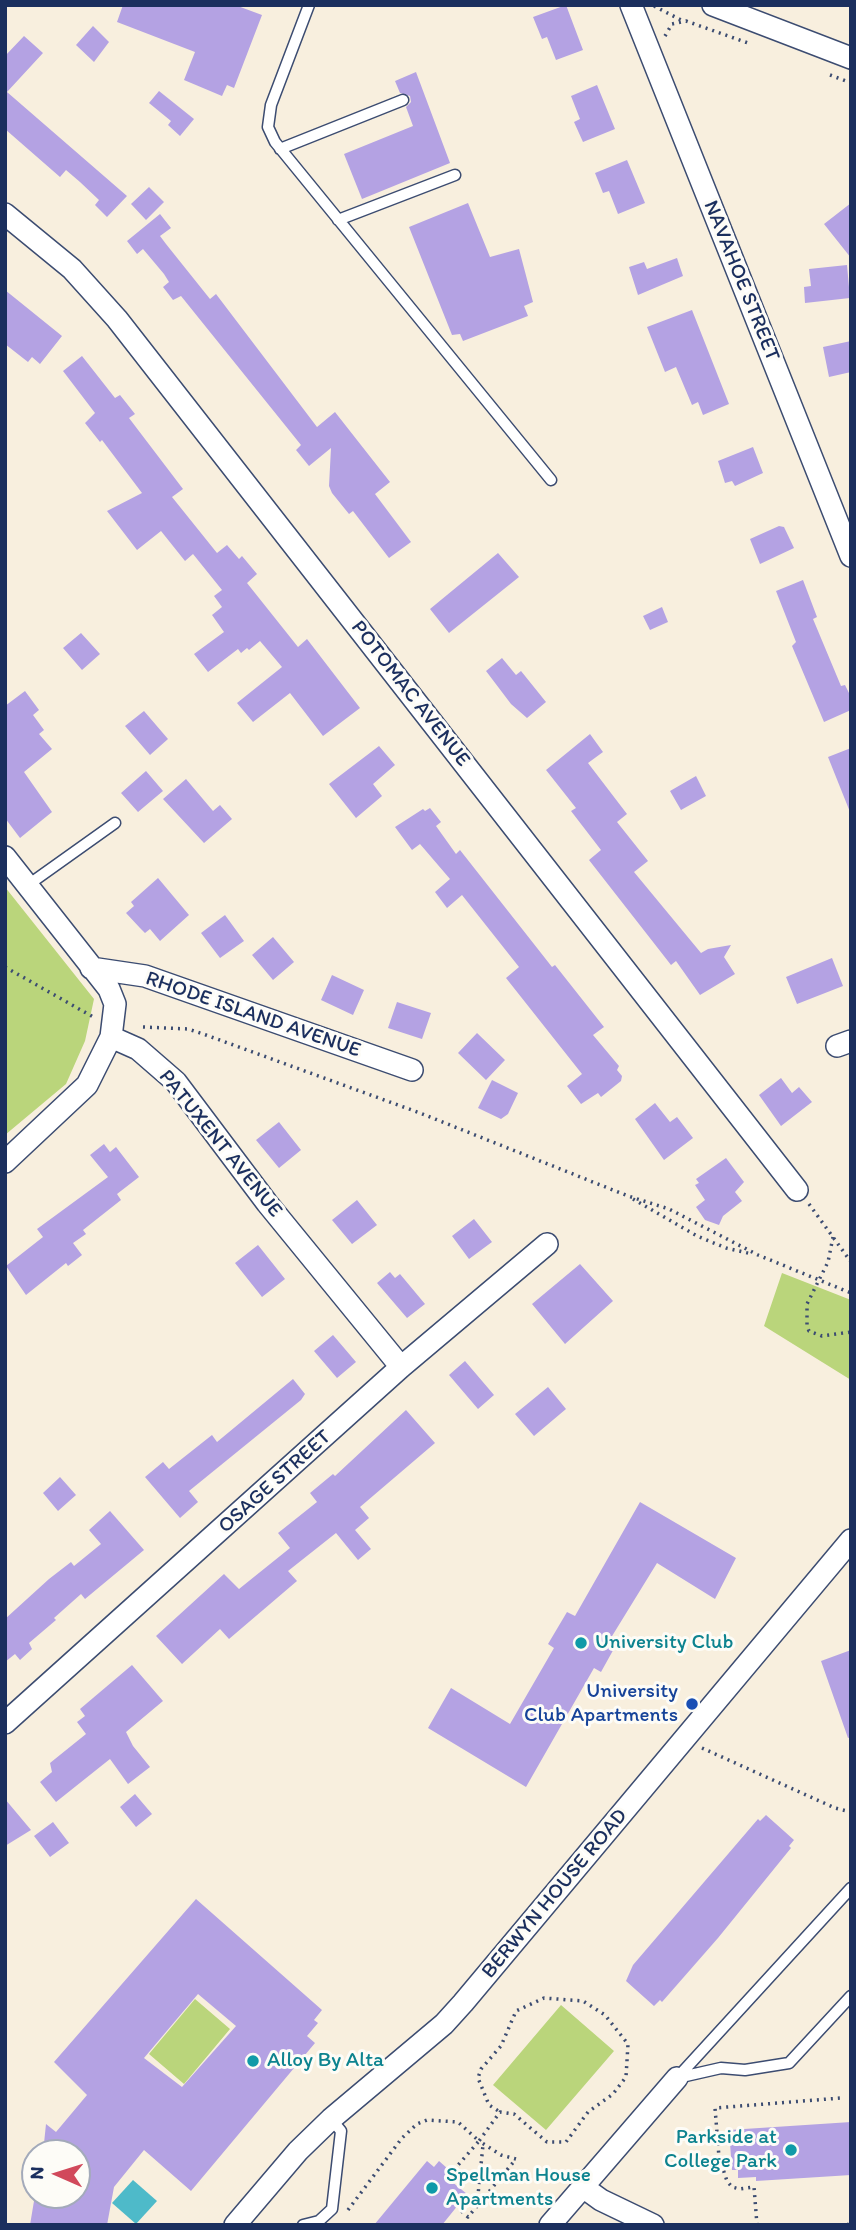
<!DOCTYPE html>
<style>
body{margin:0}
#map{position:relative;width:856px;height:2230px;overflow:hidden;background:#f8efde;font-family:Itim,sans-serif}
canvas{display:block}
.frame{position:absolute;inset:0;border:7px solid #1b2f5e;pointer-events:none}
.north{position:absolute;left:21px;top:2139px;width:70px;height:70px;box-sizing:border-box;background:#fdfcf7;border:2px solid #a3aaba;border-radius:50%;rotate:273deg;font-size:19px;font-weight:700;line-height:28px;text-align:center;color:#1b2f5e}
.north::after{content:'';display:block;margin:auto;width:24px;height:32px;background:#d1495b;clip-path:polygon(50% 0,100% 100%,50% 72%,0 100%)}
</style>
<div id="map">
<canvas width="856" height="2230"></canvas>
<div class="frame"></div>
<div class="north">N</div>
</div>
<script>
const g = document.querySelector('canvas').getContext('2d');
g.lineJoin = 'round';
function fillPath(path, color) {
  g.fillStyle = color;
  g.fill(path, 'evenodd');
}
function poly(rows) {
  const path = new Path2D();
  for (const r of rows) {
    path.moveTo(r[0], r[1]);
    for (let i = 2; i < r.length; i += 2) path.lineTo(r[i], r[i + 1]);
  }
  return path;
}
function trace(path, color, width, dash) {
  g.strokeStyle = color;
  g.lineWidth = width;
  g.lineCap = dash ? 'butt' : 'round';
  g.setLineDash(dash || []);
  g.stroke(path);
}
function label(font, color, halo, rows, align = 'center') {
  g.font = font + ' Itim,sans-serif';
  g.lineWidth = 6;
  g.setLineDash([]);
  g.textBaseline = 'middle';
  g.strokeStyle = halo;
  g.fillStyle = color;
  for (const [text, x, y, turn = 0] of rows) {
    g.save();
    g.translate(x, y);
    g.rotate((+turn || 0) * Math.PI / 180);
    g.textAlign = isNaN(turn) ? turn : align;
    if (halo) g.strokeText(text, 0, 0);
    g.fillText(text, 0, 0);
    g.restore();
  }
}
const green = poly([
 [5,887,94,999,85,1041,66,1084,5,1135],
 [782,1273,851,1300,851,1380,764,1326],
 [195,1999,230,2029,184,2084,149,2054],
 [561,2005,614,2051,546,2130,493,2085]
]);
const water = poly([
 [133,2180,157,2201,136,2224,112,2203]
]);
const building = poly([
 [123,5,235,5,262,15,234,88,227,85,222,96,184,80,195,52,117,22],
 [566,5,583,50,556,60,547,37,542,39,533,17],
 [93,26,109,42,94,62,76,45],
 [24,36,43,53,7,92,127,196,107,217,95,205,99,200,80,182,66,170,60,177,5,129,5,56],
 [416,72,450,163,362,199,344,154,413,126,406,107,411,102,410,96,400,93,395,81],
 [597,85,615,129,583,142,574,122,580,119,571,96],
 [159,91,194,119,180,136,168,125,171,121,149,103],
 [627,160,645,203,618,214,609,191,603,193,595,173],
 [149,187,164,202,146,220,131,204],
 [468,203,490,257,519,249,533,302,524,306,528,316,463,341,460,334,452,335,409,227],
 [851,203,851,258,824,224],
 [160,214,171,228,160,236,166,244,210,299,216,294,317,427,335,412,390,482,375,494,411,542,389,558,353,511,349,514,332,493,329,486,331,448,309,466,296,450,301,445,181,296,173,300,163,287,169,282,164,274,143,249,137,254,127,241],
 [677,258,683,276,638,295,629,267,644,262,647,269],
 [847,265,850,298,805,303,804,287,811,286,809,269],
 [5,290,62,336,40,364,32,357,28,362,5,344],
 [692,310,729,404,703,415,698,402,692,405,676,367,665,372,647,327],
 [851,341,851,372,829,377,823,347],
 [82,356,115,398,120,395,135,414,129,418,183,489,172,497,217,553,227,545,239,559,242,556,257,574,247,583,298,647,307,639,360,708,323,736,290,693,253,722,237,703,282,667,260,641,249,650,247,648,241,653,238,649,208,672,194,654,224,632,212,615,222,607,214,596,222,590,193,554,185,561,161,531,137,550,107,511,142,493,102,440,100,442,85,423,95,413,63,371],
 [753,447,763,473,735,486,732,481,725,483,718,461],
 [779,526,784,527,794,548,760,564,750,539],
 [498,553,519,577,449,633,430,609],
 [803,580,817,617,813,619,841,686,845,685,851,697,851,710,824,722,792,646,796,642,776,591],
 [662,607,668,622,650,630,643,616],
 [81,633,100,654,82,670,63,648],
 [502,658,516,675,521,671,546,702,527,718,511,704,486,671],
 [25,691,39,710,33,715,44,730,39,734,52,749,24,772,52,812,20,838,5,818,5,706],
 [144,711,168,739,150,755,125,726],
 [590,734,603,752,588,763,627,814,617,822,648,861,634,872,701,953,708,949,731,945,724,957,735,974,700,995,676,961,671,965,589,860,601,850,571,811,576,808,546,770],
 [379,746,395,765,373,784,382,796,356,818,329,784],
 [851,748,851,812,850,812,828,757],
 [146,771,163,791,138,812,121,793],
 [696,776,706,796,681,810,670,791],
 [186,779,213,811,220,805,232,819,204,843,163,799],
 [430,808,441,822,436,826,456,854,460,850,552,967,555,965,604,1027,593,1035,619,1066,617,1070,622,1076,621,1081,601,1097,598,1093,581,1104,567,1086,582,1074,506,978,519,967,462,895,447,908,435,892,450,879,420,844,412,850,395,827,423,809,425,811],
 [158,878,189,915,160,941,150,929,145,933,140,928,126,913,134,906,131,902],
 [225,915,244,941,220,958,201,933],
 [273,937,294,962,273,980,252,955],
 [832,958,843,986,797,1004,786,977],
 [332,975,364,990,353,1015,321,1000],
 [397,1002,431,1013,422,1039,388,1028],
 [477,1033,505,1060,486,1080,458,1053],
 [781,1078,792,1093,799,1087,812,1102,781,1126,759,1095],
 [492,1080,518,1093,508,1114,501,1119,478,1108],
 [655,1103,670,1122,677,1117,693,1138,664,1160,635,1119],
 [279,1122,301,1150,279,1168,256,1140],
 [104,1144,110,1152,116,1147,139,1177,117,1194,121,1200,83,1230,86,1234,73,1243,82,1255,68,1266,66,1263,26,1295,6,1266,43,1237,37,1229,108,1177,90,1155],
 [726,1158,744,1182,735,1192,742,1201,723,1216,719,1225,705,1220,696,1207,705,1200,695,1185,699,1183,696,1179],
 [357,1200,377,1225,352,1244,332,1220],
 [474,1219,492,1242,469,1259,452,1236],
 [258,1245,285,1279,262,1297,235,1263],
 [580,1264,613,1301,565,1344,532,1304],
 [390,1272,395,1278,400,1274,425,1304,407,1318,377,1283],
 [333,1335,356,1362,337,1378,314,1351],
 [465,1361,494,1395,478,1409,449,1375],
 [293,1379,305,1394,301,1400,189,1491,198,1502,180,1518,145,1477,163,1462,169,1469,212,1435,217,1442],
 [548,1387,566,1409,534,1436,515,1414],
 [406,1410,435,1443,360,1507,369,1518,355,1530,371,1549,358,1560,336,1533,288,1571,297,1581,229,1639,220,1629,182,1664,156,1636,224,1574,239,1589,290,1548,278,1533,317,1502,310,1493,333,1474,335,1476],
 [60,1477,76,1495,58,1511,43,1493],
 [640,1502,736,1558,715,1599,657,1563,609,1641,616,1645,601,1672,594,1668,526,1787,428,1728,451,1688,510,1724,554,1648,548,1644,567,1612,575,1616],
 [110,1511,144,1550,85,1599,81,1594,54,1618,56,1620,29,1643,32,1649,20,1660,15,1654,5,1662,5,1619,49,1579,71,1562,74,1566,101,1544,89,1530],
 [851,1650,851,1737,848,1738,821,1661],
 [132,1665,163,1701,126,1732,133,1746,150,1767,128,1784,110,1759,56,1802,40,1782,52,1772,50,1763,86,1734,77,1722,85,1716,80,1709],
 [135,1794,152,1814,136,1827,120,1807],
 [5,1799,31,1830,5,1846],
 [766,1815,794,1840,789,1846,791,1848,718,1938,662,2002,660,2000,654,2006,626,1981,633,1965,758,1819,760,1821],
 [53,1822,69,1843,50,1857,34,1836],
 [196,1899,322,2010,314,2020,318,2023,307,2036,315,2043,191,2191,144,2150,114,2187,107,2225,30,2225,35,2195,77,2195,77,2153,43,2153,46,2124,56,2132,87,2095,54,2062],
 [198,1994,236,2026,182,2087,144,2058],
 [851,2122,851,2175,756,2181,756,2177,738,2178,738,2170,732,2170,729,2130],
 [427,2161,434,2167,439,2161,456,2176,451,2181,467,2194,442,2225,374,2225]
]);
const path = poly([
 [654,6,681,20],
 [665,36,672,24,686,21,748,43],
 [830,75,851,83],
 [5,967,95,1018],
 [143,1027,188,1029,206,1035,420,1113,628,1196,669,1209,758,1255,851,1293],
 [633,1199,697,1236,726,1248,752,1254],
 [809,1204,851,1262],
 [833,1237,828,1262,807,1304,807,1326,809,1331,822,1336,851,1332],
 [702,1748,835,1808,851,1812],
 [461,2202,464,2205,459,2209,468,2217,516,2159,501,2155,479,2141,500,2112,514,2114,547,2142,566,2142,588,2112,613,2094,626,2077,628,2044,605,2015,583,2001,544,1998,516,2011,501,2046,481,2069,478,2078,489,2105,500,2112],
 [477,2205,483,2145],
 [348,2210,402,2138,417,2124,427,2120,458,2122,479,2141,452,2172],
 [757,2225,754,2187,740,2189,732,2187,727,2181,719,2157,715,2108,841,2098],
 [848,2225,851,2221]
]);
const service = poly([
 [309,5,271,105,268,127,275,142,551,480],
 [280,149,403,100],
 [338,220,455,175],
 [28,885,115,823],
 [677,2078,851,1888],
 [677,2078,721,2068,745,2070,789,2063,851,1996],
 [303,2225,319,2221,332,2209,341,2131,331,2119]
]);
const minor = poly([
 [631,5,851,556],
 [713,5,851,58],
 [5,214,72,269,117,319,797,1190],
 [5,857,109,989,115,1004,111,1037,138,1049,176,1082,267,1203,401,1367],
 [91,968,145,976,412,1070],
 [837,1046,851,1041],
 [5,1162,87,1085,111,1037],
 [5,1723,401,1367,547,1244],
 [583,2187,601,2200,653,2225],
 [235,2225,298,2151,331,2119,444,2024,463,2003,851,1540],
 [550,2225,677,2078]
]);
const markers = [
 [581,1643,7,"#0f9aa8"],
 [692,1704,7,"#1a4fb4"],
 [253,2061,7,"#0f9aa8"],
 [791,2150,7,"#0f9aa8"],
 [432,2188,7,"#0f9aa8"]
];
const streetNames = [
 ["NAVAHOE STREET",741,281,68],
 ["POTOMAC AVENUE",410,694,52],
 ["RHODE ISLAND AVENUE",253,1015,19],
 ["PATUXENT AVENUE",220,1144,51],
 ["OSAGE STREET",275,1482,-42],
 ["BERWYN HOUSE ROAD",555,1894,-50]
];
const cultureNames = [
 ["University Club",595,1643],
 ["Alloy By Alta",267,2061],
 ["Parkside at",777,2138,"right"],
 ["College Park",777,2162,"right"],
 ["Spellman House",446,2176],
 ["Apartments",446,2200]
];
const transitNames = [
 ["University",678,1692],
 ["Club Apartments",678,1716]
];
fillPath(green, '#bad57b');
fillPath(water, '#4ebac9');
fillPath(building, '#b4a2e3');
trace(service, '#3c4c71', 13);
trace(minor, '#3c4c71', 24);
trace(path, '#3c4c71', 3.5, [2, 5]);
trace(service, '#fff', 10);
trace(minor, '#fff', 21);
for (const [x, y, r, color] of markers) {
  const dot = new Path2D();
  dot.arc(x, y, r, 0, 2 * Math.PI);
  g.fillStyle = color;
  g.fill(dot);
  trace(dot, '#fdfcf7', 2.5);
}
label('21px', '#1b2f5e', '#fdfcf7', streetNames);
label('21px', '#0d838f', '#fdfcf7', cultureNames, 'left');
label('21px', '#164399', '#fdfcf7', transitNames, 'right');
</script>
